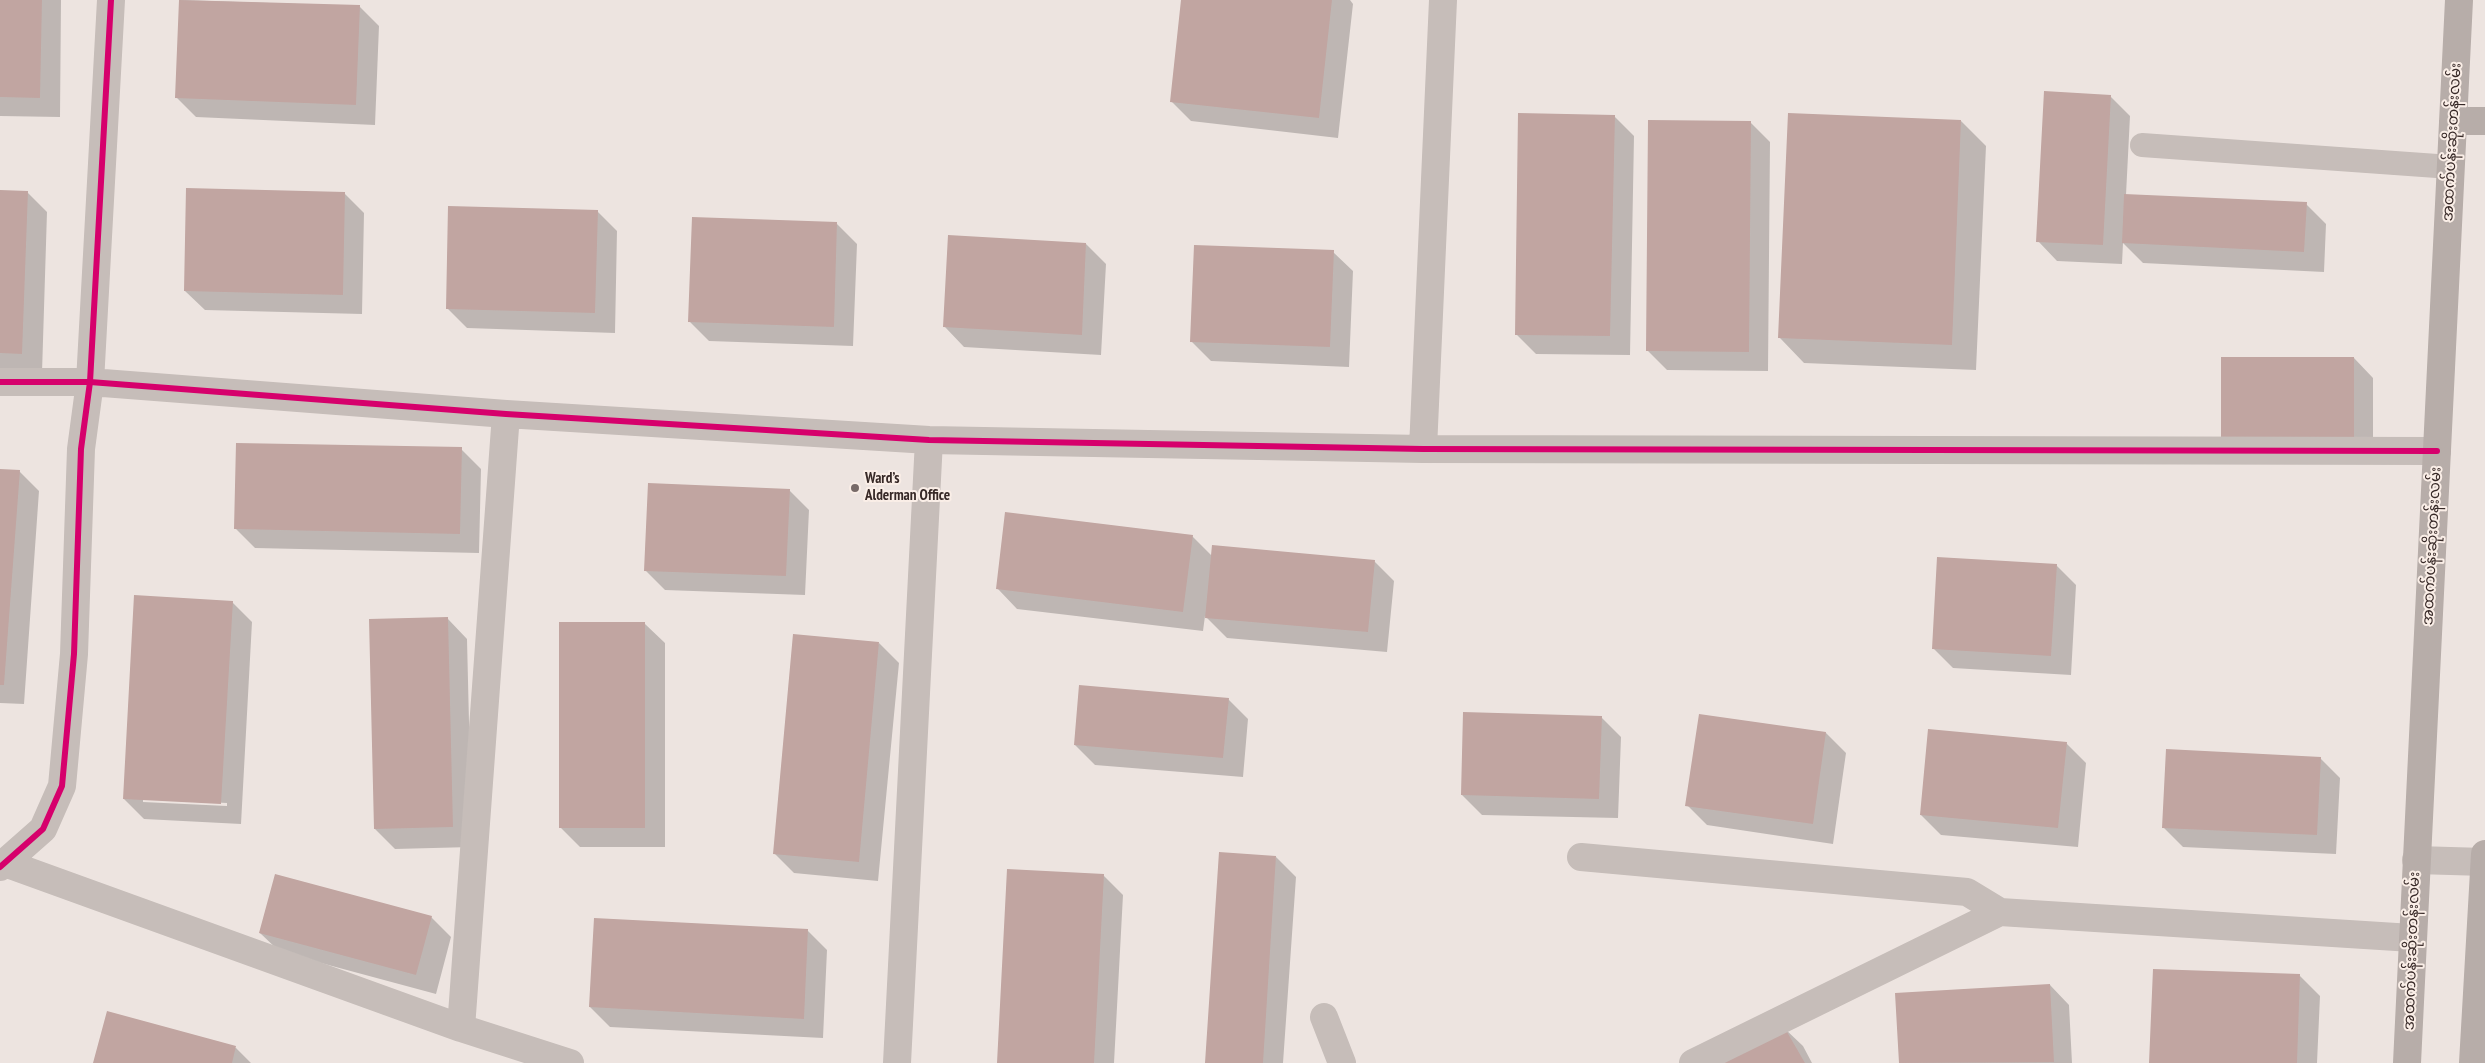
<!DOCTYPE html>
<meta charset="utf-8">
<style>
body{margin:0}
canvas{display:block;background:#ede4e0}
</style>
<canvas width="2485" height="1063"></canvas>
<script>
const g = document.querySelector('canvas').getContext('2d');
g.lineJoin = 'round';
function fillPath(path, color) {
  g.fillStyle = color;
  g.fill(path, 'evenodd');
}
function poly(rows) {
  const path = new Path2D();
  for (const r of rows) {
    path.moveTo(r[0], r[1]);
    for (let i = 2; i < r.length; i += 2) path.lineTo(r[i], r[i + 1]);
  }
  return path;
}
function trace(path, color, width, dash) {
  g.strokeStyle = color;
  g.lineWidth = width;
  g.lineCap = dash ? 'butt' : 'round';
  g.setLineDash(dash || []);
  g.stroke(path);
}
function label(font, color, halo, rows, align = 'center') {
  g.font = font + ' "PT Sans Narrow","Noto Sans Myanmar",sans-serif';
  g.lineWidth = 4;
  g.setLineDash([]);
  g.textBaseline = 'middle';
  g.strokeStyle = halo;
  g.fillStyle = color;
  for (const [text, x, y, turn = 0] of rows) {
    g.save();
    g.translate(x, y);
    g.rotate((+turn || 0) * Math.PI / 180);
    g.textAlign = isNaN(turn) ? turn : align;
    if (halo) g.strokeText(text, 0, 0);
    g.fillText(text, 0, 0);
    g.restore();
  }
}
const shadow = poly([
 [0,0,61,0,60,117,0,116],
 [180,0,359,6,379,26,375,125,196,117,176,97],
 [1182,0,1350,0,1353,4,1338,138,1191,121,1171,101],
 [2110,96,2130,116,2126,195,2306,204,2326,224,2324,272,2143,263,2123,243,2122,264,2057,261,2038,241],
 [1614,116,1634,136,1630,355,1536,354,1516,334],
 [1961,121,1986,146,1976,370,1804,363,1780,338],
 [1750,122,1770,142,1768,371,1667,370,1647,350],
 [0,191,27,192,47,212,42,373,0,372],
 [344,193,364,213,362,314,205,310,185,291],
 [597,211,617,231,615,333,467,328,447,308],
 [837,224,857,244,853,346,709,341,689,321],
 [1086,244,1106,264,1101,355,964,347,945,327],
 [1333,252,1353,271,1349,367,1211,361,1191,341],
 [2354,358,2373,378,2373,457,2242,457],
 [461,449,481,469,479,553,255,548,235,528],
 [0,470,19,471,39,491,24,704,0,703],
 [789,490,809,510,805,595,665,590,645,570],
 [1192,536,1212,556,1374,561,1394,581,1387,652,1227,638,1205,616,1203,631,1017,609,998,589],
 [2056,565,2076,585,2071,675,1953,668,1933,648],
 [232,602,252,622,241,824,144,819,124,799],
 [143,799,227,803,227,806,143,802],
 [448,619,467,639,472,847,395,849,375,829],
 [645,624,665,643,665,847,580,847,560,827],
 [879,643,899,663,878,881,794,873,774,853],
 [1228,699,1248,719,1243,777,1095,765,1075,745],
 [1700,716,1826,733,1846,753,1833,844,1707,825,1687,805],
 [1601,717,1621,737,1618,818,1482,815,1462,795],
 [2066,743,2086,763,2078,847,1941,835,1921,815],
 [2320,758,2340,778,2336,854,2183,847,2163,827],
 [1276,857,1296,877,1283,1063,1207,1063],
 [1103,875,1123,895,1114,1063,998,1063],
 [431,917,451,937,436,994,280,952,260,933],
 [807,930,827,950,823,1038,610,1027,590,1007],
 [2300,976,2320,996,2317,1063,2150,1063],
 [2050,985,2069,1005,2072,1063,1900,1063,1896,994],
 [1783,1027,1803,1046,1812,1063,1718,1063],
 [236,1048,251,1063,94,1063]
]);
const building = poly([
 [0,0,42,0,40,98,0,97],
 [179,0,360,5,356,105,175,98],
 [1181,0,1332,0,1319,118,1170,102],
 [2044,91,2111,95,2103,245,2036,242],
 [1518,113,1615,115,1610,336,1515,335],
 [1788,113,1961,120,1952,345,1778,338],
 [1648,120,1751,121,1749,352,1646,351],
 [186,188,345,192,343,295,184,291],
 [0,190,28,191,22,354,0,353],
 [2124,194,2307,202,2304,252,2122,243],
 [448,206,598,210,595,313,446,309],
 [692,217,837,222,834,327,688,322],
 [948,235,1086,243,1082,335,943,327],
 [1194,245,1334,250,1330,347,1190,342],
 [2221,357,2354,357,2354,437,2221,437],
 [236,443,462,447,460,534,234,529],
 [0,469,20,470,4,685,0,685],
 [648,483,790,489,786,576,644,571],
 [1005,512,1193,535,1183,612,996,589],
 [1212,545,1375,560,1368,632,1205,618],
 [1937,557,2057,564,2051,656,1932,649],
 [134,595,233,601,221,804,123,799],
 [448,617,453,827,374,829,369,619],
 [559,622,645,622,645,828,559,828],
 [793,634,879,642,859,862,773,854],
 [1079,685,1229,698,1223,758,1074,745],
 [1463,712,1602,716,1599,799,1461,795],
 [1699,714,1826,732,1813,824,1685,806],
 [1928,729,2067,742,2058,828,1920,815],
 [2166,749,2321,757,2317,835,2162,828],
 [1219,852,1276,856,1263,1063,1205,1063],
 [1007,869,1104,874,1094,1063,997,1063],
 [275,874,432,916,416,975,259,933],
 [594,918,808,929,804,1019,589,1007],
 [2153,969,2300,974,2297,1063,2149,1063],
 [2050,984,2054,1062,1899,1063,1895,993],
 [107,1011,236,1046,232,1063,93,1063],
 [1783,1025,1805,1063,1715,1063]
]);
const service = poly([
 [2142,145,2451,167]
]);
const minor = poly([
 [0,382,90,382,506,414,929,440,1423,449,2437,451],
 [1423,449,1443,0],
 [1581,857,1967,892,2000,912],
 [5,863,461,1028,570,1063],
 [0,867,43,829,62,786,74,654,81,449,90,382,111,0],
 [1324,1017,1342,1063],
 [461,1028,506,414],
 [897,1063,929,440],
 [1693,1063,2000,912,2412,938]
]);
const tertiary = poly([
 [2416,860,2485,862]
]);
const secondary = poly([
 [2453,121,2485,121],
 [2407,1063,2459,0],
 [2473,1063,2485,854]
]);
const cycleway = poly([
 [0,382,90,382,506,414,929,440,1423,449,2437,451],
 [0,867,43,829,62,786,74,654,81,449,90,382,111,0]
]);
const markers = [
 [855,488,5,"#776a68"]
];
const streetNames = [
 ["အထက်ပန်းဆိုးတန်းလမ်း",2452,142,-87],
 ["အထက်ပန်းဆိုးတန်းလမ်း",2432,546,-87],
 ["အထက်ပန်းဆိုးတန်းလမ်း",2412,951,-88]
];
const poiNames = [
 ["Ward’s",865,479],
 ["Alderman Office",865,496]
];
fillPath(shadow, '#0003');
fillPath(building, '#c1a5a1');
trace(service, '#c6bdb9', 24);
trace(minor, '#c6bdb9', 28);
trace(tertiary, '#c6bdb9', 28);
trace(secondary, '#b7ada9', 28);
trace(cycleway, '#d6006c', 6);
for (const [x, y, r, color] of markers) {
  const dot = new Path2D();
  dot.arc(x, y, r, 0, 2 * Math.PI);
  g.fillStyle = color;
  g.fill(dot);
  trace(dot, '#faeee7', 2);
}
label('15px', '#372927', '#faeee7', streetNames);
label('bold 15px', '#372927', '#faeee7', poiNames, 'left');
</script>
